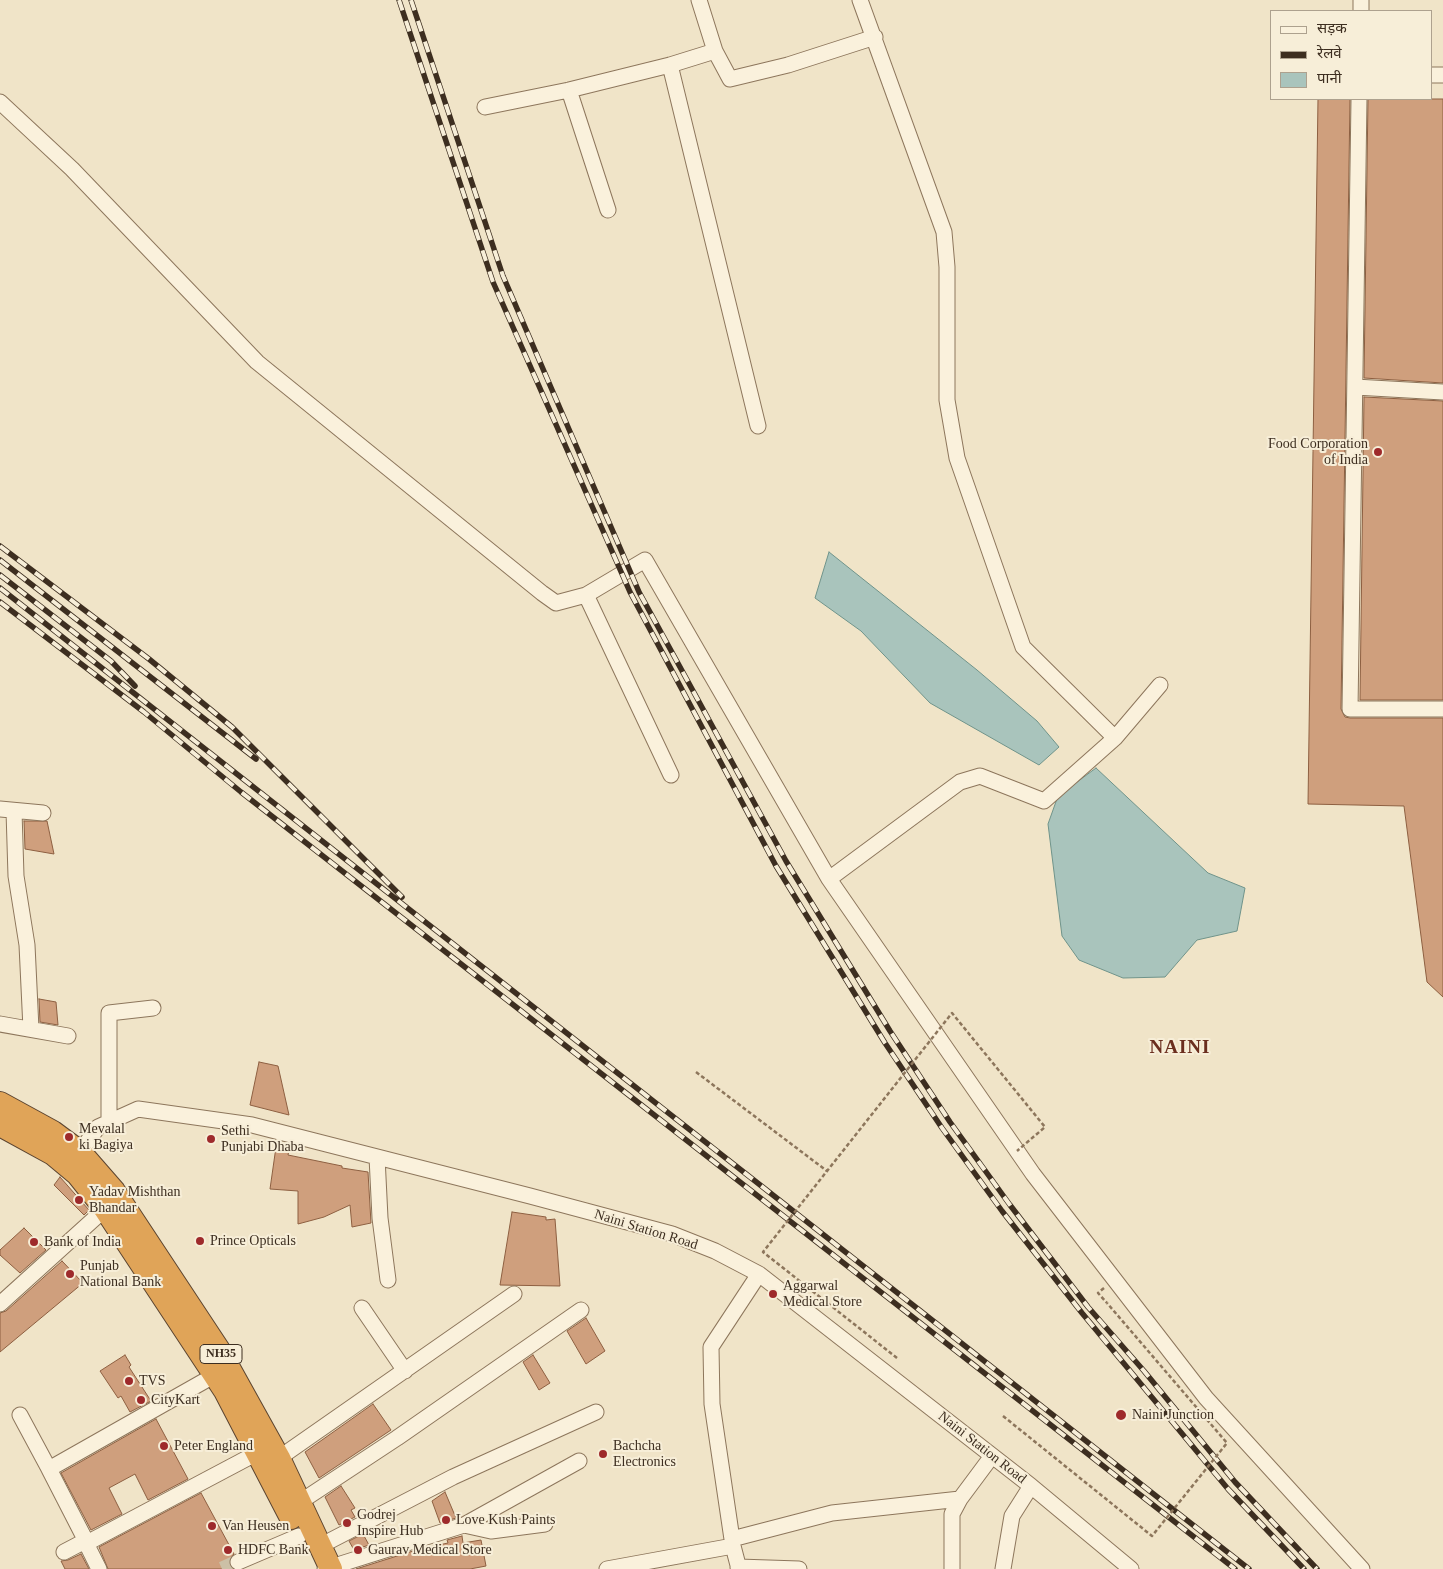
<!DOCTYPE html>
<meta charset="utf-8">
<style>
body{margin:0}
#map{position:relative;width:1443px;height:1569px;overflow:hidden;background:#f0e4c8;font-family:Georgia,"Noto Sans Devanagari",serif}
canvas{display:block}
.legend{position:absolute;left:1270px;top:10px;width:162px;height:90px;box-sizing:border-box;background:#f7eed8;border:1px solid #ada18e;margin:0;padding:6px 9px;list-style:none;font-size:15px;color:#3d2e20}
.legend li{display:flex;align-items:center;gap:10px;height:25px}
.legend b{width:25px;border:1px solid #ada18e}
</style>
<div id="map">
<canvas width="1443" height="1569"></canvas>
<ul class="legend">
<li><b style="height:6px;background:#faf1dc"></b>सड़क</li>
<li><b style="height:6px;background:#3d2e20"></b>रेलवे</li>
<li><b style="height:14px;background:#a9c4bc"></b>पानी</li>
</ul>
</div>
<script>
const context = document.querySelector('canvas').getContext('2d');
context.lineJoin = 'round';
function fill(path, color) {
  context.fillStyle = color;
  context.fill(path, 'evenodd');
}
function shape(rows) {
  const path = new Path2D();
  for (const r of rows) {
    path.moveTo(r[0], r[1]);
    for (let i = 2; i < r.length; i += 2) path.lineTo(r[i], r[i + 1]);
  }
  return path;
}
function strokePath(path, color, width, dash) {
  context.strokeStyle = color;
  context.lineWidth = width;
  context.lineCap = dash ? 'butt' : 'round';
  context.setLineDash(dash || []);
  context.stroke(path);
}
function write(font, color, halo, rows, align = 'center') {
  context.font = font + ' Georgia,serif';
  context.lineWidth = 4;
  context.setLineDash([]);
  context.textBaseline = 'middle';
  context.strokeStyle = halo;
  context.fillStyle = color;
  for (const [text, x, y, turn = 0] of rows) {
    context.save();
    context.translate(x, y);
    context.rotate((+turn || 0) * Math.PI / 180);
    context.textAlign = isNaN(turn) ? turn : align;
    if (halo) context.strokeText(text, 0, 0);
    context.fillText(text, 0, 0);
    context.restore();
  }
}
const water = shape([
 [829,552,977,670,1037,721,1059,747,1039,765,930,703,861,631,815,598,829,552],
 [1096,768,1208,873,1245,888,1237,931,1197,940,1165,977,1123,978,1079,960,1062,936,1048,824,1058,796,1096,768]
]);
const building = shape([
 [1318,99,1350,99,1341,709,1345,717,1350,718,1443,718,1443,997,1427,982,1404,806,1308,804,1318,99],
 [1368,99,1443,99,1443,383,1364,378,1368,99],
 [1364,397,1443,401,1443,700,1360,700,1364,397],
 [24,821,47,821,54,854,25,849,24,821],
 [39,999,56,1002,58,1025,40,1022,39,999],
 [259,1062,278,1066,289,1115,250,1105,259,1062],
 [276,1147,289,1150,288,1155,342,1166,342,1168,368,1172,371,1223,352,1227,350,1205,324,1217,298,1224,298,1191,270,1189,276,1147],
 [60,1177,89,1210,84,1215,54,1185,60,1177],
 [512,1212,546,1217,546,1220,555,1219,560,1286,500,1285,512,1212],
 [24,1228,46,1250,20,1273,0,1255,0,1250,24,1228],
 [62,1261,83,1283,0,1352,0,1313,6,1311,62,1261],
 [586,1318,605,1351,586,1364,567,1331,586,1318],
 [125,1355,131,1365,129,1367,151,1401,130,1412,121,1396,118,1398,100,1371,125,1355],
 [533,1355,550,1383,539,1390,523,1362,533,1355],
 [373,1404,391,1430,319,1478,305,1452,373,1404],
 [156,1419,188,1479,148,1500,135,1474,109,1488,122,1514,91,1530,61,1473,156,1419],
 [341,1486,355,1508,351,1510,355,1517,339,1525,325,1497,341,1486],
 [445,1492,456,1518,440,1523,432,1501,445,1492],
 [201,1493,234,1554,229,1560,232,1569,108,1569,99,1547,201,1493],
 [363,1534,369,1545,354,1550,349,1541,363,1534],
 [462,1536,463,1543,481,1540,486,1566,470,1569,356,1569,416,1550,448,1543,447,1540,462,1536],
 [81,1554,89,1569,65,1569,61,1561,68,1560,81,1554]
]);
const minorTunnel = shape([
 [222,1569,238,1562]
]);
const path = shape([
 [696,1072,827,1171],
 [1104,1288,1098,1293,1107,1303]
]);
const minor = shape([
 [699,0,715,51,730,79,788,65,875,37],
 [860,0,944,232,947,267,947,400,957,458,1023,647,1115,738],
 [1361,11,1361,0],
 [670,65,758,426],
 [1432,75,1443,75],
 [569,90,608,210],
 [1359,99,1350,709,1443,709],
 [0,102,72,169,257,362,542,593,556,603,586,595],
 [485,107,569,90,670,65,715,51],
 [1355,387,1443,392],
 [671,775,586,595,645,560,829,879,1033,1174,1206,1398,1362,1569],
 [0,809,43,813],
 [14,811,16,876,27,945,31,1029],
 [829,879,960,782,980,776,1044,801,1115,738,1160,685],
 [0,1024,68,1036],
 [109,1121,109,1013,153,1008],
 [80,1152,98,1127,138,1109,252,1125,530,1196,672,1234,715,1251,759,1274,1031,1486,1131,1569],
 [377,1157,380,1218,388,1280],
 [0,1304,105,1209],
 [362,1308,405,1371],
 [215,1375,49,1469,87,1543,257,1453],
 [20,1415,49,1469],
 [279,1458,514,1294],
 [300,1502,397,1438,581,1310],
 [464,1525,491,1531,545,1524],
 [732,1539,832,1513,960,1499],
 [320,1546,453,1477,596,1412],
 [64,1552,85,1541,99,1569],
 [238,1562,299,1536],
 [738,1567,799,1569],
 [325,1569,464,1525,579,1461],
 [607,1569,733,1546],
 [739,1569,733,1546,712,1404,711,1347,759,1274],
 [952,1569,952,1514,960,1499,992,1456],
 [1003,1569,1012,1516,1031,1486]
]);
const highway = shape([
 [0,1103,53,1132,80,1152,114,1191,219,1350,279,1458,331,1569],
 [0,1125,53,1154,77,1174,105,1209,225,1391,291,1518]
]);
const rail = shape([
 [399,0,493,282,630,592,776,866,885,1043,942,1128,1002,1211,1082,1313,1228,1489,1304,1569],
 [411,0,503,276,639,592,786,861,890,1031,950,1122,1010,1205,1088,1307,1144,1371,1235,1482,1317,1569],
 [0,546,149,659,232,727,402,897],
 [0,560,256,759],
 [0,575,111,661,135,686],
 [0,588,1249,1569],
 [0,602,144,712,241,792,1235,1569]
]);
const pathBridge = shape([
 [897,1358,763,1252,952,1013,1045,1127,1017,1151],
 [1003,1416,1152,1536,1227,1443,1107,1303]
]);
const markers = [
 [1378,452,5,"#9e2a2b"],
 [69,1137,5,"#9e2a2b"],
 [211,1139,5,"#9e2a2b"],
 [79,1200,5,"#9e2a2b"],
 [200,1241,5,"#9e2a2b"],
 [34,1242,5,"#9e2a2b"],
 [70,1274,5,"#9e2a2b"],
 [773,1294,5,"#9e2a2b"],
 [129,1381,5,"#9e2a2b"],
 [141,1400,5,"#9e2a2b"],
 [1121,1415,6,"#9e2a2b"],
 [164,1446,5,"#9e2a2b"],
 [603,1454,5,"#9e2a2b"],
 [446,1520,5,"#9e2a2b"],
 [347,1523,5,"#9e2a2b"],
 [212,1526,5,"#9e2a2b"],
 [228,1550,5,"#9e2a2b"],
 [358,1550,5,"#9e2a2b"]
];
const shields = [
 [221,1354,42]
];
const shieldNames = [
 ["NH35",221,1354]
];
const poiNames = [
 ["Food Corporation",1368,444,"right"],
 ["of India",1368,460,"right"],
 ["Mevalal",79,1129],
 ["ki Bagiya",79,1145],
 ["Sethi",221,1131],
 ["Punjabi Dhaba",221,1147],
 ["Yadav Mishthan",89,1192],
 ["Bhandar",89,1208],
 ["Prince Opticals",210,1241],
 ["Bank of India",44,1242],
 ["Punjab",80,1266],
 ["National Bank",80,1282],
 ["Aggarwal",783,1286],
 ["Medical Store",783,1302],
 ["TVS",139,1381],
 ["CityKart",151,1400],
 ["Naini Junction",1132,1415],
 ["Peter England",174,1446],
 ["Bachcha",613,1446],
 ["Electronics",613,1462],
 ["Godrej",357,1515],
 ["Inspire Hub",357,1531],
 ["Love Kush Paints",456,1520],
 ["Van Heusen",222,1526],
 ["HDFC Bank",238,1550],
 ["Gaurav Medical Store",368,1550]
];
const streetNames = [
 ["Naini Station Road",646,1230,17],
 ["Naini Station Road",982,1448,38]
];
const districtNames = [
 ["NAINI",1180,1048]
];
fill(water, '#a9c4bc');
strokePath(water, '#6f938a', 1);
fill(building, '#cf9f7d');
strokePath(building, '#8d5f41', 1);
strokePath(minorTunnel, '#ccc0a6', 15, [15, 8]);
strokePath(minor, '#8d765c', 17);
strokePath(highway, '#5b4430', 24);
strokePath(path, '#8d765c', 2.5, [4, 2.5]);
strokePath(minor, '#faf1dc', 15);
strokePath(highway, '#e0a458', 22);
strokePath(rail, '#3d2e20', 5.5);
strokePath(rail, '#f7eed8', 4, [11]);
strokePath(pathBridge, '#8d765c', 2.5, [4, 2.5]);
for (const [x, y, r, color] of markers) {
  const dot = new Path2D();
  dot.arc(x, y, r, 0, 2 * Math.PI);
  context.fillStyle = color;
  context.fill(dot);
  strokePath(dot, '#f7eed8', 2);
}
for (const [x, y, w] of shields) {
  const box = new Path2D();
  box.roundRect(x - w / 2, y - 9.5, w, 19, 4);
  context.fillStyle = '#f7eed8';
  context.fill(box);
  strokePath(box, '#3d2e20', 1);
}
write('bold 12px', '#3d2e20', null, shieldNames);
write('14px', '#3d2e20', '#f7eed8', poiNames, 'left');
write('14px', '#3d2e20', '#f7eed8', streetNames);
context.letterSpacing = '1px';
write('bold 19px', '#6b2e1e', '#f7eed8', districtNames);
context.letterSpacing = '0px';
</script>
